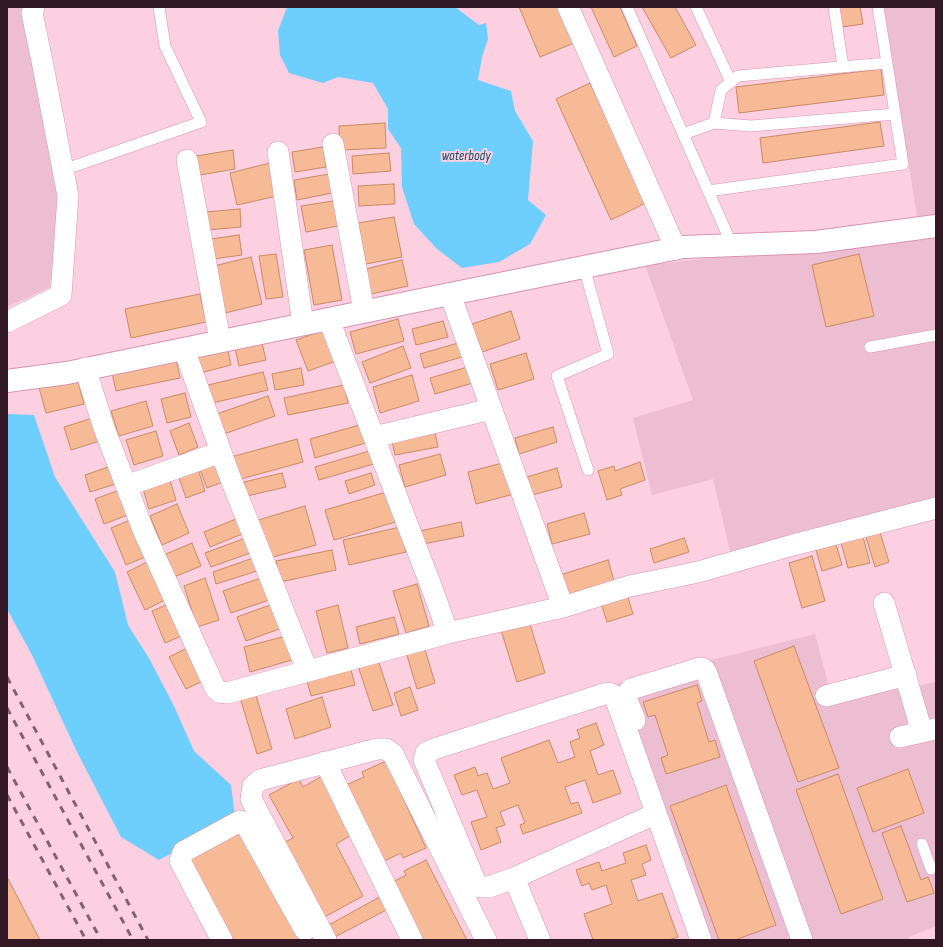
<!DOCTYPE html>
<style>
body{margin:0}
#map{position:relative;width:943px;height:947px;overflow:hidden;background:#fccfe1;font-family:"Sofia Sans Condensed",sans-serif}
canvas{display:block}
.frame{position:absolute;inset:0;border:8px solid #321824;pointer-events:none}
</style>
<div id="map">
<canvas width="943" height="947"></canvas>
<div class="frame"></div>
</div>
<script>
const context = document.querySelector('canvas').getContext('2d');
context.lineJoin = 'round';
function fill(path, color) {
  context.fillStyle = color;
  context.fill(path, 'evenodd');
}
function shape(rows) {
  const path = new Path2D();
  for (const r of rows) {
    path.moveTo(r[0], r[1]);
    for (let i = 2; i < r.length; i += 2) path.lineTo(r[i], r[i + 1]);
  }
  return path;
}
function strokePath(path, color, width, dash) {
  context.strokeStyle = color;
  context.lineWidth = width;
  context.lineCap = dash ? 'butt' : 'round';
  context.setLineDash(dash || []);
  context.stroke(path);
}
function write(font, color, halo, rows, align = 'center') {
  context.font = font + ' "Sofia Sans Condensed",sans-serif';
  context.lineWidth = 4;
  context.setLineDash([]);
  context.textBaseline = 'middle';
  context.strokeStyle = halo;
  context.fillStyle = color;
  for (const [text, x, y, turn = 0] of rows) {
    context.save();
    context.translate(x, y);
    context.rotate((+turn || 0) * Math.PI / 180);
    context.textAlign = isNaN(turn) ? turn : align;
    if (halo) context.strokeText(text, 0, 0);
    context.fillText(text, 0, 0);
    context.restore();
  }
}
const built = shape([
 [7,7,25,7,59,196,50,287,7,307],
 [884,7,936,7,936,220,918,223],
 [936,229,936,501,731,555,713,479,652,495,633,418,693,400,645,265,782,251],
 [815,634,833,701,936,682,936,926,909,937,909,940,698,940,608,686]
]);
const water = shape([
 [287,7,455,7,479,25,486,23,488,39,482,57,478,80,511,91,515,111,533,141,528,200,546,215,530,244,499,262,462,268,437,249,414,224,402,187,401,148,388,129,388,109,373,83,338,77,323,83,289,73,280,55,278,31],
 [7,414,34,415,55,477,115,572,128,625,150,660,174,706,194,751,231,785,235,816,198,839,159,860,121,837,77,752,32,655,7,609]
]);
const building = shape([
 [519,7,559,7,574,43,540,57,519,7],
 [591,7,620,7,637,46,614,57,591,7],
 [642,7,675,7,696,45,671,58,642,7],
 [838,7,860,7,863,24,842,27,838,7],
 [881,69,884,95,739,113,736,87,881,69],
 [590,83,646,203,611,220,556,99,590,83],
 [880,122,884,146,763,163,760,138,880,122],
 [385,123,386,148,340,150,339,126,385,123],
 [323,147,326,167,295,172,292,152,323,147],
 [233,150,235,169,200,175,196,156,233,150],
 [389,153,391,171,353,174,352,156,389,153],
 [270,163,277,196,237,205,230,173,270,163],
 [329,174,332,193,297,200,294,180,329,174],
 [394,184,395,204,359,206,358,186,394,184],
 [333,201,338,226,306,232,301,206,333,201],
 [240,209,241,227,207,230,205,212,240,209],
 [394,217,402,257,366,264,358,223,394,217],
 [239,235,242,255,213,259,211,239,239,235],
 [332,245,342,300,314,305,304,250,332,245],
 [276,254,283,297,266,299,259,256,276,254],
 [859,254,874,316,826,327,812,265,859,254],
 [251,257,262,304,225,313,214,266,251,257],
 [402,260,408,286,371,294,366,269,402,260],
 [200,294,206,322,131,338,125,309,200,294],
 [511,311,520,339,482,352,472,324,511,311],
 [398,319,404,341,356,354,350,332,398,319],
 [443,321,448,337,416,345,412,329,443,321],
 [325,330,336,361,308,371,296,340,325,330],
 [226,341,231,365,200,373,194,349,226,341],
 [465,341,469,355,424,368,420,354,465,341],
 [262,343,266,360,239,366,235,349,262,343],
 [403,346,411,368,370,383,362,362,403,346],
 [526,353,534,379,498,390,490,364,526,353],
 [175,355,180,378,116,391,111,368,175,355],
 [471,366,476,382,435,394,430,378,471,366],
 [301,368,304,385,275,390,272,374,301,368],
 [263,372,268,390,212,403,208,385,263,372],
 [76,374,84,404,46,413,38,384,76,374],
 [412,375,419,401,380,413,373,387,412,375],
 [344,385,348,403,288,415,284,398,344,385],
 [185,393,191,417,167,423,161,399,185,393],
 [268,396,275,416,221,435,214,415,268,396],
 [146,401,153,426,119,436,111,411,146,401],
 [96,417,106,439,71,450,64,427,96,417],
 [189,423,198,447,179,455,170,431,189,423],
 [363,424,369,442,315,458,310,439,363,424],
 [553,427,557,442,519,454,515,438,553,427],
 [434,428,438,447,395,455,391,437,434,428],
 [156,431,163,456,134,465,126,440,156,431],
 [297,439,303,462,237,480,231,457,297,439],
 [373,450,377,463,319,480,315,467,373,450],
 [440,454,446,475,405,487,399,465,440,454],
 [214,460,223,482,207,488,199,467,214,460],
 [506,462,514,494,476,504,468,472,506,462],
 [640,462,645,480,620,489,622,495,607,500,598,471,614,466,615,471,640,462],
 [117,464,122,482,90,492,85,475,117,464],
 [197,466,205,491,186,498,177,472,197,466],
 [557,468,562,487,532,495,527,477,557,468],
 [282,473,286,487,247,496,244,482,282,473],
 [371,473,375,485,349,494,345,481,371,473],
 [169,477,176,500,149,509,142,485,169,477],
 [125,488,133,513,104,524,95,499,125,488],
 [390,491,399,521,334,540,325,510,390,491],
 [177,504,189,533,162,545,150,516,177,504],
 [305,506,316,545,266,559,255,521,305,506],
 [584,513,590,534,552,544,547,524,584,513],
 [135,518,150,555,126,565,111,528,135,518],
 [236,519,242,534,210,547,204,532,236,519],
 [461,522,464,536,423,544,420,531,461,522],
 [400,527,406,552,349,565,343,540,400,527],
 [879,529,889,562,875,567,865,534,879,529],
 [862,533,870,563,848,568,840,539,862,533],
 [248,537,253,552,211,567,205,553,248,537],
 [834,537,842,565,822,571,814,543,834,537],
 [684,538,689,552,654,563,650,549,684,538],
 [192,543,201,566,174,577,166,554,192,543],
 [332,550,336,570,280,582,276,561,332,550],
 [812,556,825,601,802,608,789,563,812,556],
 [256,557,260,570,216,584,213,572,256,557],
 [153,559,171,597,145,610,127,572,153,559],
 [608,560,614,581,566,595,560,575,608,560],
 [205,578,219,620,197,627,184,586,205,578],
 [261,578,269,600,231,613,223,591,261,578],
 [417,584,429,626,406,633,393,591,417,584],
 [626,591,633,614,607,622,600,600,626,591],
 [173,602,186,634,165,643,152,611,173,602],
 [273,604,282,628,246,641,237,617,273,604],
 [338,605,348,648,327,653,316,611,338,605],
 [394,617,399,634,360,644,356,627,394,617],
 [529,621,545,673,517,682,501,630,529,621],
 [286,636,292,660,250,672,244,647,286,636],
 [191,646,207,679,186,689,169,657,191,646],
 [424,646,435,683,417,689,406,652,424,646],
 [794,646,839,768,798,782,754,661,794,646],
 [378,660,393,705,373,711,358,666,378,660],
 [349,662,355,685,311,696,305,673,349,662],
 [697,685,702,701,697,703,709,742,715,740,720,757,666,774,661,758,668,755,655,715,648,717,643,702,697,685],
 [410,687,418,710,401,716,394,693,410,687],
 [254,689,272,749,257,754,239,694,254,689],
 [322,697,331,727,295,739,286,709,322,697],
 [596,723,604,745,590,751,598,775,613,770,621,793,593,803,585,780,565,787,571,804,578,802,582,813,523,834,520,825,525,823,518,805,500,812,505,825,496,828,501,842,481,850,471,822,487,817,477,790,462,795,454,775,475,767,478,776,487,773,493,789,510,783,501,758,549,740,558,763,575,757,570,742,580,738,577,730,596,723],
 [386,761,426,848,403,858,401,853,380,863,344,786,364,777,362,772,386,761],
 [908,769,924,813,873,832,857,788,908,769],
 [838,774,883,899,841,914,796,790,838,774],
 [324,775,355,833,336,844,363,896,321,919,281,844,293,838,269,795,299,779,303,787,324,775],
 [726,785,776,925,735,940,719,940,670,806,726,785],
 [239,824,302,940,231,940,185,854,239,824],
 [901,826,921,880,928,877,934,893,907,902,882,833,901,826],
 [646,845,651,860,642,864,646,875,631,880,638,901,662,893,678,937,669,940,593,940,584,914,612,904,606,885,592,890,589,883,582,886,576,870,599,862,602,871,626,863,623,853,646,845],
 [426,860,467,940,417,940,389,884,406,875,404,871,426,860],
 [7,877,40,940,7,940,7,877],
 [385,894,392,907,333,938,327,926,385,894]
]);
const lane = shape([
 [627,7,732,245],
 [696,7,731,82],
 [834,7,843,67],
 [714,123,751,126,895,114],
 [683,134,714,123,721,90,738,76,887,63],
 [63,170,201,122,165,46,159,7],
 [708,191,903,164,878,7],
 [584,267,608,354,557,376,588,470],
 [870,347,936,335],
 [922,844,931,869,936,867]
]);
const street = shape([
 [568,7,676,249],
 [333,144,364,311],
 [278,152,303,324],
 [187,160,220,341],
 [450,294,563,607],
 [329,320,433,591,448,633],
 [7,322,61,295,68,196,43,66,32,13,34,7],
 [184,349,230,477,307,670],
 [85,368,104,428,144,532,215,688,219,692,227,693,448,633,563,607,630,586,698,572,793,545,936,508],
 [374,437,491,409],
 [126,486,221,452],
 [884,603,922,732],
 [826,696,906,675],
 [635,720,627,700,627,694,631,689,700,668,704,669,707,674,802,940],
 [900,737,935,729],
 [325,762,412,940],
 [655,814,514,878,489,887,480,887,475,881,424,760,426,753,434,749,607,693,612,694,616,700,701,940],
 [514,878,540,940],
 [222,940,180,861,183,852,240,821,245,823,305,930],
 [326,940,251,799,253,786,260,780,377,749,386,749,393,754,486,940]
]);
const secondary = shape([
 [7,381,67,373,450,294,683,247,816,242,936,226]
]);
const rail = shape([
 [7,677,148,940],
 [7,708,133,940],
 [7,767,101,940],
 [7,795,86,940]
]);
const waterNames = [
 ["waterbody",466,156]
];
fill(built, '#edbdd2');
fill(water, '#6ecfff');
fill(building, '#f7ba97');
strokePath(building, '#c98a64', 1);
strokePath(lane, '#da94b3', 12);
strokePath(street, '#da94b3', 22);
strokePath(secondary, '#da94b3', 24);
strokePath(lane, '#fff', 11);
strokePath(street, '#fff', 21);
strokePath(secondary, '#fff', 22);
strokePath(rail, '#836270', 3, [7, 7]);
write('italic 14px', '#194f67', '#fccfe1', waterNames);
</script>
